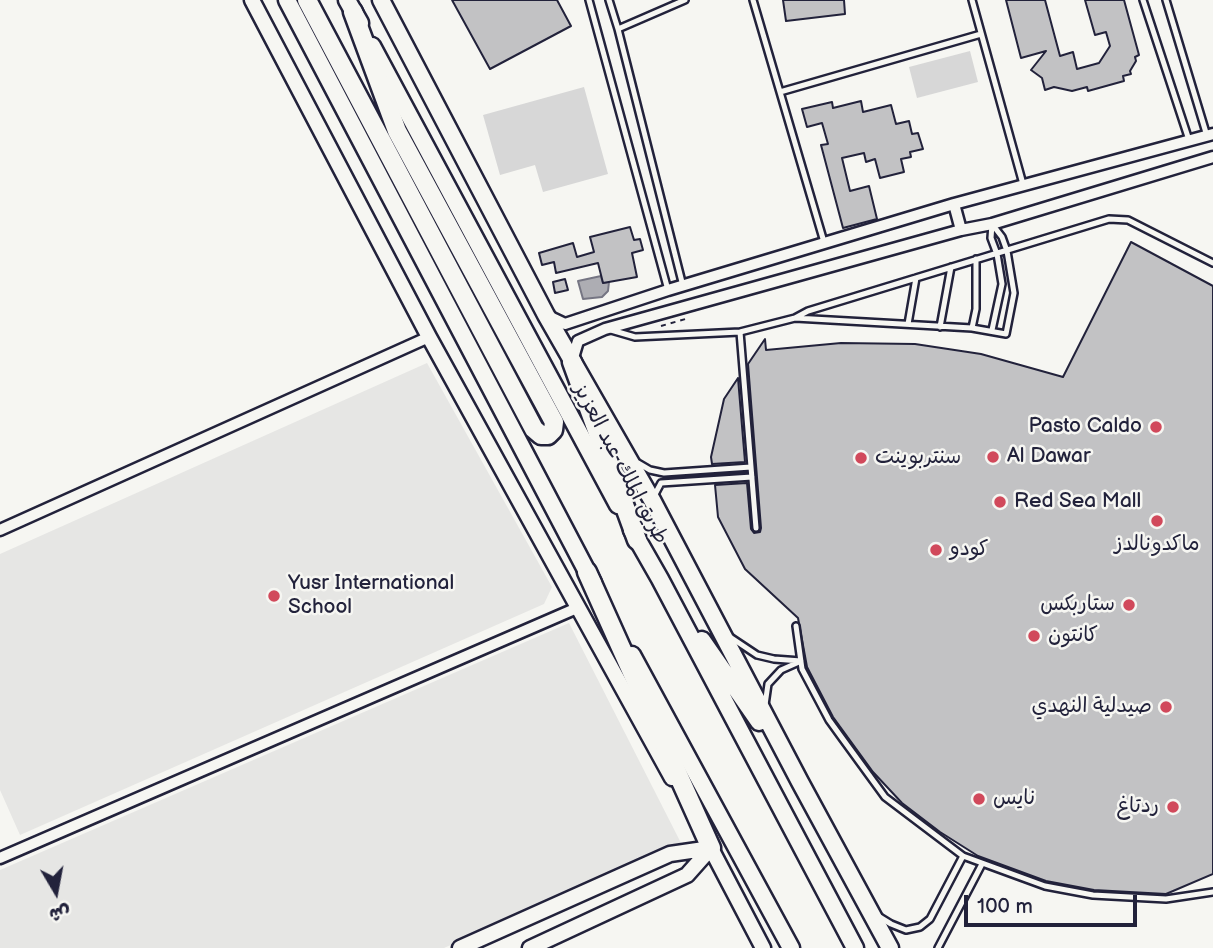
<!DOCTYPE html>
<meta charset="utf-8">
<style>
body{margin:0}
#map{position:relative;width:1213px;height:948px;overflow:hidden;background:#f6f6f2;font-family:"Balsamiq Sans","Playpen Sans Arabic",sans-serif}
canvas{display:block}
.north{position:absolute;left:21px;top:857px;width:70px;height:70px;-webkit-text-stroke:5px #f6f6f2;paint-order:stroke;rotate:170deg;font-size:19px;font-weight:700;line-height:28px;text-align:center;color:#22223b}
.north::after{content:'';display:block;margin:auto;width:24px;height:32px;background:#22223b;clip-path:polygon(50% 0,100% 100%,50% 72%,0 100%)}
.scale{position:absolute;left:964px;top:895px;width:173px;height:32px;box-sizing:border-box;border:4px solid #22223b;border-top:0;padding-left:9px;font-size:21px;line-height:24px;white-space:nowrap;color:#22223b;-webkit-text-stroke:5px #f6f6f2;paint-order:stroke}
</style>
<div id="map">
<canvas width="1213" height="948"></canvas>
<div class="north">ش</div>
<div class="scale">100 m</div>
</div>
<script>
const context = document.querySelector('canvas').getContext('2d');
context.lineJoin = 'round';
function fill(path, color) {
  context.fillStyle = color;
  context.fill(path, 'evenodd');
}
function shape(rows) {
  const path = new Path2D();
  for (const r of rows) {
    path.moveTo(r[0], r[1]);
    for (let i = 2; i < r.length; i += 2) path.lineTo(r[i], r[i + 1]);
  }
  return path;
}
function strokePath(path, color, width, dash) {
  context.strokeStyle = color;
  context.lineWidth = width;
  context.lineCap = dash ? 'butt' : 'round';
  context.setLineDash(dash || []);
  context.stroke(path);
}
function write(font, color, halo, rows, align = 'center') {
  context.font = font + ' "Balsamiq Sans","Playpen Sans Arabic",sans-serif';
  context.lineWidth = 5;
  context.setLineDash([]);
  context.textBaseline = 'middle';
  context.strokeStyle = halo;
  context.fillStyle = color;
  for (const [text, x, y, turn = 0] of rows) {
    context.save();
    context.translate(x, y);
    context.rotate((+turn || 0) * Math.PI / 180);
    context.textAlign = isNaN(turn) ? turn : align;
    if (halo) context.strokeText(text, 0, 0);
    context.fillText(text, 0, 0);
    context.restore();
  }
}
const built = shape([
 [427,363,552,587,544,604,20,835,0,790,0,554],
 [569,623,681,843,444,948,0,948,0,870]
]);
const green = shape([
 [970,51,978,82,917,98,909,67],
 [584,87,608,174,543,192,535,165,500,175,483,115]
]);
const water = shape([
 [601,276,603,283,609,282,608,291,602,297,583,299,578,281,601,276]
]);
const building = shape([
 [452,0,557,0,571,26,490,69,452,0],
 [783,0,844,0,845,14,786,21,783,0],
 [1006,0,1045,0,1060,56,1073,52,1077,69,1099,63,1110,46,1106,32,1095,35,1085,0,1124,0,1139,55,1135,57,1136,61,1130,71,1131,74,1123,76,1124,81,1088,91,1087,87,1072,91,1054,87,1045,90,1042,78,1031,70,1046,51,1021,58,1006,0],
 [861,101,863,112,891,105,896,124,909,121,912,134,918,133,923,149,910,152,911,157,901,159,904,172,880,178,875,159,866,162,864,153,842,158,850,191,869,186,877,219,843,228,821,145,828,144,822,123,807,127,802,109,832,102,833,108,861,101],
 [630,227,634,240,640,239,643,250,632,253,637,277,603,283,598,263,556,273,554,262,542,265,539,253,573,243,577,257,594,252,590,237,630,227],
 [1131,242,1213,286,1213,874,1166,894,1094,890,1046,881,978,856,940,832,902,803,873,772,833,717,807,667,798,618,745,569,718,517,715,485,747,483,751,529,754,533,760,532,761,528,748,364,765,339,766,350,841,343,915,344,981,354,1063,377,1131,242],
 [565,279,568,290,555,293,553,282,565,279],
 [738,378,745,462,712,464,711,457,724,399,738,378]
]);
const path = shape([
 [661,326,689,318]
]);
const lane = shape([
 [589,0,668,290],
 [609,0,618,29,683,286],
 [753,0,824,242],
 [972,0,1023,184],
 [1143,0,1189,140],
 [1166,0,1207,136],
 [618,29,685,0],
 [780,92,981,34],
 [795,318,808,311,1109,219,1128,220,1213,263],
 [908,324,916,278],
 [940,327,951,267],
 [972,328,976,309,976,259],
 [611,330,635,337,740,332,795,318,972,328,1006,334,1014,293,1007,251,1002,237,992,224],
 [992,330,1002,284,997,254,991,238,992,224],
 [740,332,756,528],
 [638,463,650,470,664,473,751,467],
 [653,498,661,483,752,477],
 [796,626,802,669,829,720,842,738,885,797,963,856,1045,886,1093,895,1166,899,1213,892],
 [730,637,757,655,774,659,801,661],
 [765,705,768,684,781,670,799,662],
 [878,916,891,924,906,930,920,927,930,919,963,856],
 [938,948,982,864]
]);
const street = shape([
 [954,204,961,230],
 [546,315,565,324,668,290,954,204,1213,134],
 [572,361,578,341,605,329,961,230,992,224,1213,157],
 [0,530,429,337],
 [0,858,577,608]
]);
const secondary = shape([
 [252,0,429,337,672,778],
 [706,839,763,948],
 [460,948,670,854,711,848],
 [530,948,687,875,711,848]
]);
const primary = shape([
 [287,0,593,583],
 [347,0,360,23],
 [381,0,546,315,652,500,800,782,890,948],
 [372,46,618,505],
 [632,530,660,579,855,948],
 [702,640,759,722],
 [632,655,791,948]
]);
const highway = shape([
 [307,0,534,429,541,435,548,435,553,430,554,422,397,131,353,12],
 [572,362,637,540],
 [587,572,711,848]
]);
const markers = [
 [1156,427,7,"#d1495b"],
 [993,457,7,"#d1495b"],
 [861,458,7,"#d1495b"],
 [1000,502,7,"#d1495b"],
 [1157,521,7,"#d1495b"],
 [936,550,7,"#d1495b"],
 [274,596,7,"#d1495b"],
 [1129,605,7,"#d1495b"],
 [1034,636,7,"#d1495b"],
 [1166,707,7,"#d1495b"],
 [979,799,7,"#d1495b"],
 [1173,807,7,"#d1495b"]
];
const poiNames = [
 ["Pasto Caldo",1142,427,"right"],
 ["Al Dawar",1007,457],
 ["سنتربوينت",875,458],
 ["Red Sea Mall",1014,502],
 ["ماكدونالدز",1157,545,"center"],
 ["كودو",950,550],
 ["Yusr International",288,584],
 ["School",288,608],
 ["ستاربكس",1115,605,"right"],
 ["كانتون",1048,636],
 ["صيدلية النهدي",1152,707,"right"],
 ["نايس",993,799],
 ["ردتاغ",1159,807,"right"]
];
const streetNames = [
 ["طريق الملك عبد العزيز",620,464,62]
];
fill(built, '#e6e6e4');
fill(green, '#d7d7d7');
fill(water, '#adadb3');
strokePath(water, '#757583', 2);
fill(building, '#c2c2c4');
strokePath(building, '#22223b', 2);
strokePath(lane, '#22223b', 10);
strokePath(street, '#22223b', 15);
strokePath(secondary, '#22223b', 19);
strokePath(primary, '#22223b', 21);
strokePath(highway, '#22223b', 23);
strokePath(path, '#22223b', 2, [5, 5]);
strokePath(lane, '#f6f6f2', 5);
strokePath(street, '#f6f6f2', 10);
strokePath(secondary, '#f6f6f2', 14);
strokePath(primary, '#f6f6f2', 16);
strokePath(highway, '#f6f6f2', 18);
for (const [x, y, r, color] of markers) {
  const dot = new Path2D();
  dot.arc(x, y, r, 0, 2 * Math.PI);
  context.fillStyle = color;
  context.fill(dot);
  strokePath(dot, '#f6f6f2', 2.5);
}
write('21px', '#22223b', '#f6f6f2', poiNames, 'left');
write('21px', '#22223b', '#f6f6f2', streetNames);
</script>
